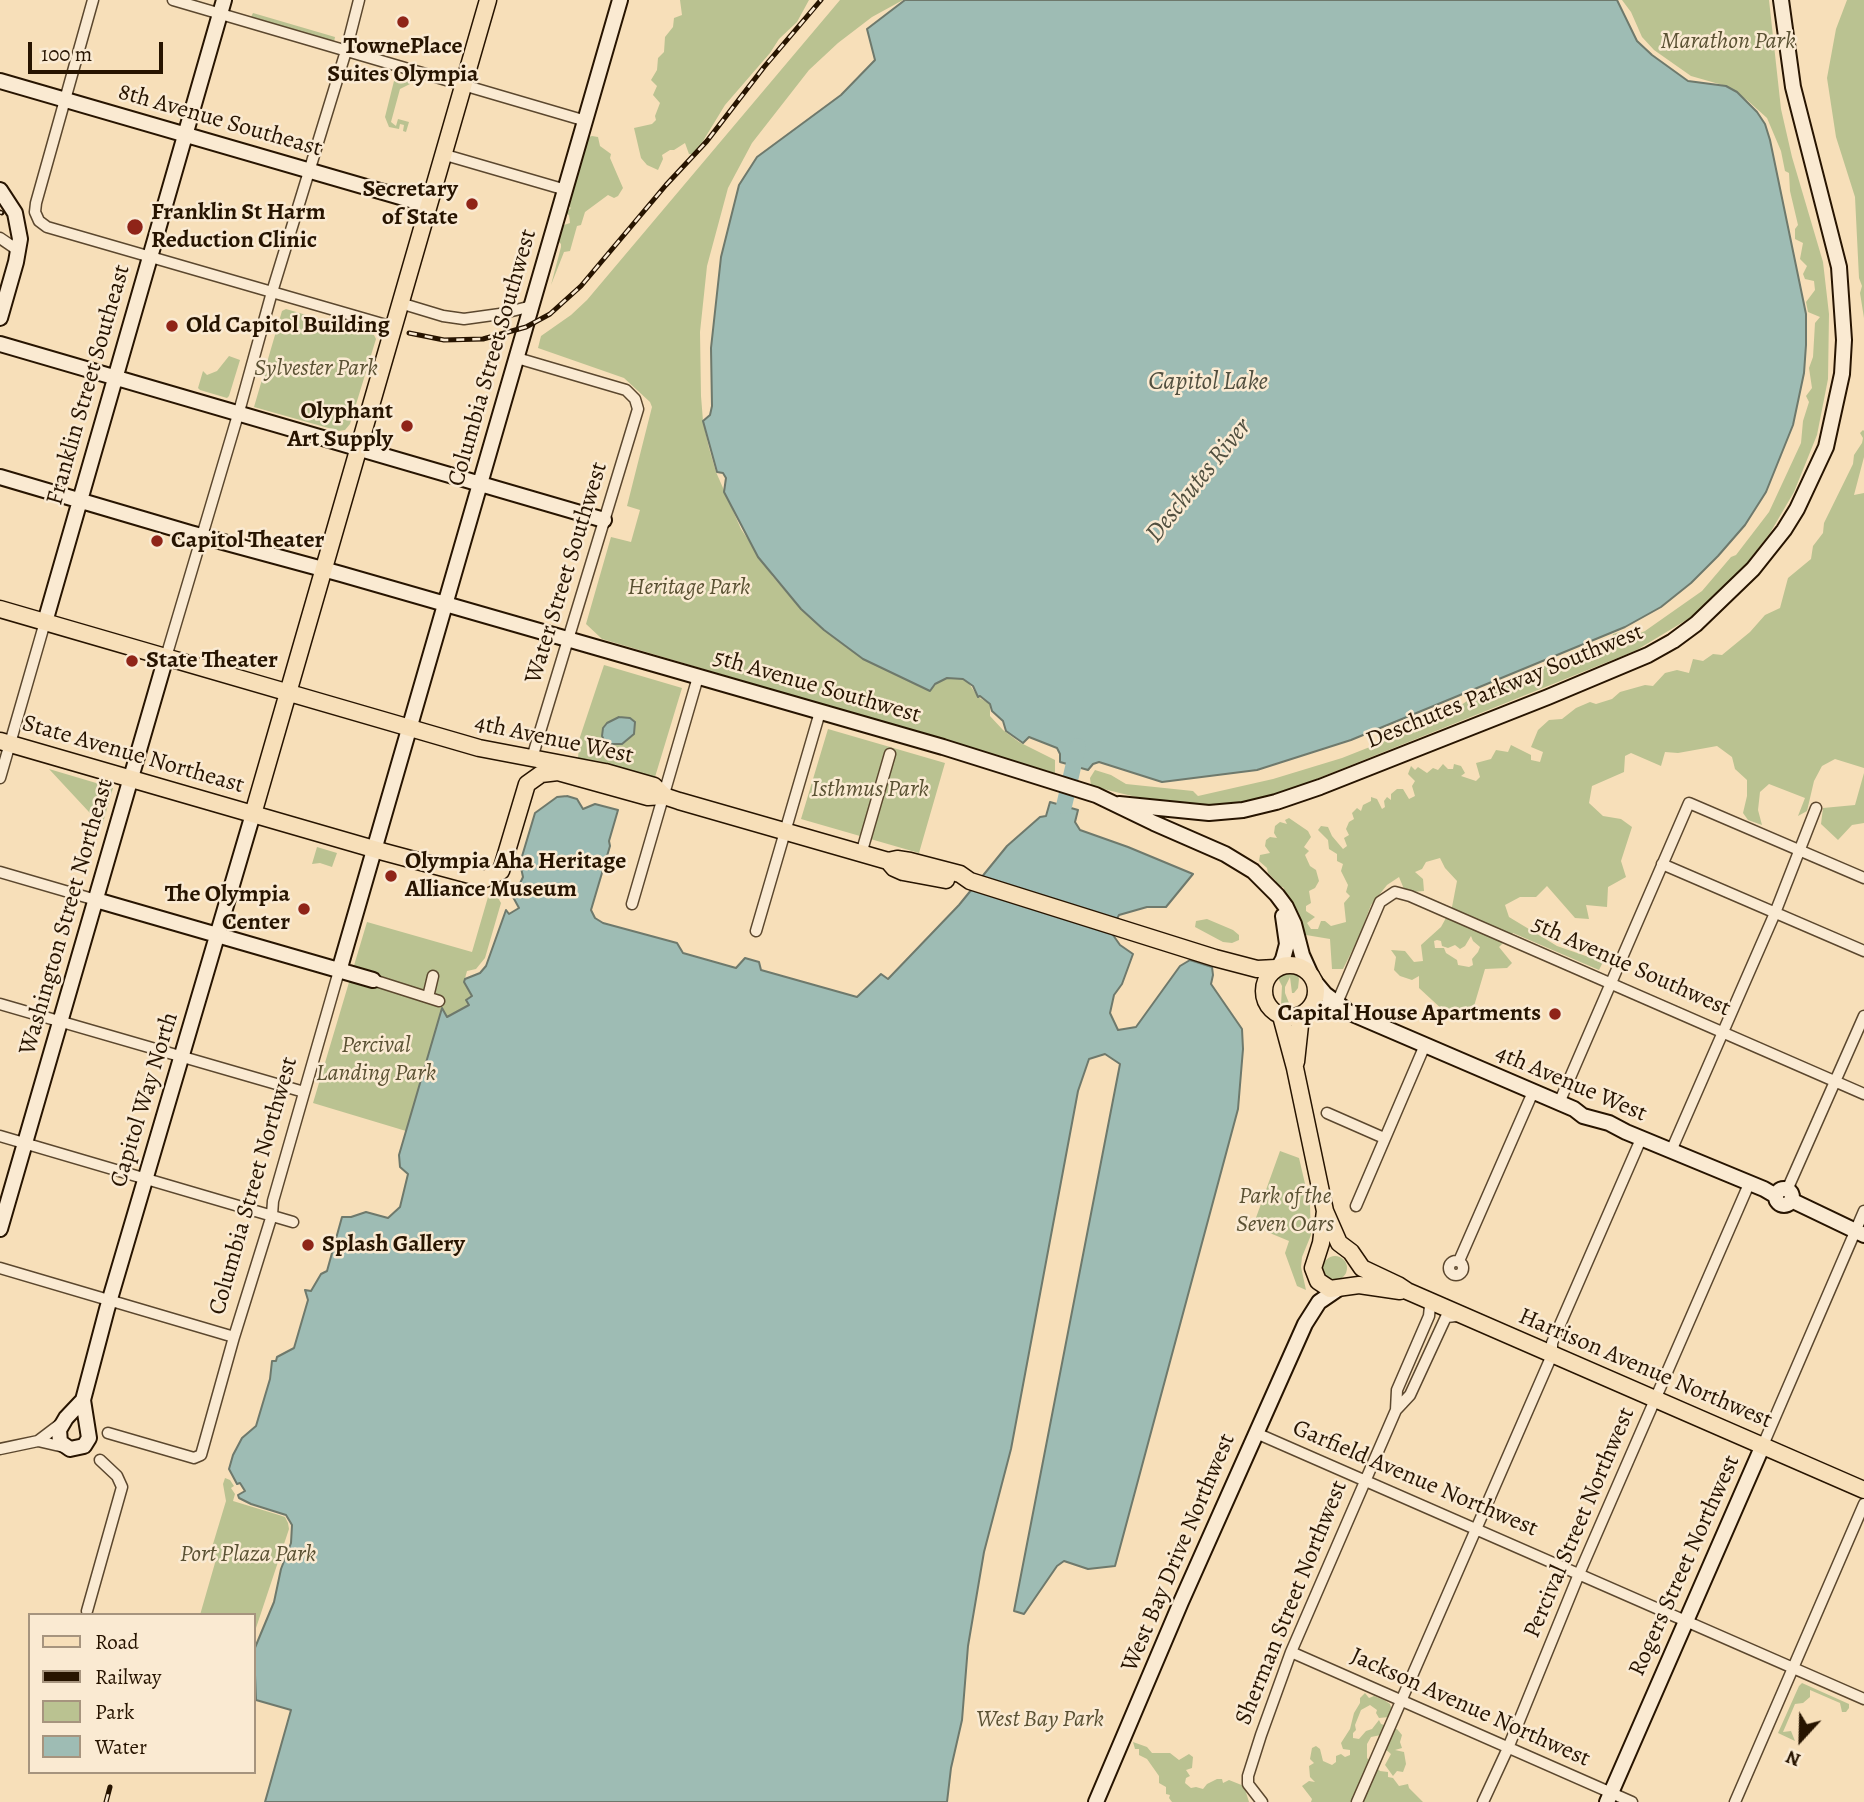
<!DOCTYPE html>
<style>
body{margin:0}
#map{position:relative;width:1864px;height:1802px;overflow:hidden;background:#f7dfb9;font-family:Alegreya,serif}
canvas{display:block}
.legend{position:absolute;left:28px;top:1613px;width:228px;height:161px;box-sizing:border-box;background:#faead2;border:2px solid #a6947e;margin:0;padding:9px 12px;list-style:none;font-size:21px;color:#271400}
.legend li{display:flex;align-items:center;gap:14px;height:35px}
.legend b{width:35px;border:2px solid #a6947e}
.north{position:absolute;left:1766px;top:1704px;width:70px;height:70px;-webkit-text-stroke:5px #faead2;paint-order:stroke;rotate:202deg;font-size:19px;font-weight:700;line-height:28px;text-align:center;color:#271400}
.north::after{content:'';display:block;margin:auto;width:24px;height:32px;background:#271400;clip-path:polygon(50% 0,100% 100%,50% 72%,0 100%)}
.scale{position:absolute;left:28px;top:42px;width:135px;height:32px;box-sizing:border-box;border:4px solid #271400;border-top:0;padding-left:9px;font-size:21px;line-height:24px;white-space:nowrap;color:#271400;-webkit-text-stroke:5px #faead2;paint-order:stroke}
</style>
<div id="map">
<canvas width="1864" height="1802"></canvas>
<ul class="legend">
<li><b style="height:9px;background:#f7dfb9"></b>Road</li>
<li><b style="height:9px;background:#271400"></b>Railway</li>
<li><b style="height:19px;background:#bac291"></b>Park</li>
<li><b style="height:19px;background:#9ebcb4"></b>Water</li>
</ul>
<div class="north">N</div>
<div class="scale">100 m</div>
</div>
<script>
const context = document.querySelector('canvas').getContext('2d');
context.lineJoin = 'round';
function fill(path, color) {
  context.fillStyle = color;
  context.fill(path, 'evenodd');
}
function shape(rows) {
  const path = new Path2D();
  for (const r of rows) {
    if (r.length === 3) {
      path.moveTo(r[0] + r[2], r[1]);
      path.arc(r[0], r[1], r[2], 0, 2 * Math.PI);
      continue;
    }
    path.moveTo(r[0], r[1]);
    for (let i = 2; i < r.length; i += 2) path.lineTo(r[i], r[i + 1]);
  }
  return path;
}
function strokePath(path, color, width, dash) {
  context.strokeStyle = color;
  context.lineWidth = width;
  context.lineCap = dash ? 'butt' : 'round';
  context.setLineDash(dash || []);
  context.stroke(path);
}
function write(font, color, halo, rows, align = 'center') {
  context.font = font + ' Alegreya,serif';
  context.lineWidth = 5;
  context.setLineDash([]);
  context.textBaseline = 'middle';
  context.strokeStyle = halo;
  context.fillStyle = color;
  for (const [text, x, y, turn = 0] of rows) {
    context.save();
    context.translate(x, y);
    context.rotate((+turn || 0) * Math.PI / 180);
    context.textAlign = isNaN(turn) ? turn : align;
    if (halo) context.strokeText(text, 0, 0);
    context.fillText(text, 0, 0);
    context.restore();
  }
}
const green = shape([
 [680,0,809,0,797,22,779,39,770,53,725,105,700,146,692,154,689,154,685,143,674,150,670,150,662,155,663,159,658,170,647,165,641,158,634,128,652,124,656,120,655,116,660,103,653,95,657,86,651,80,657,70,658,58,664,52,665,37,673,27,674,18,682,15],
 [840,0,903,0,872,17,838,43,809,70,752,143,728,188,707,266,700,332,701,396,703,421,709,448,716,472,741,529,773,577,801,609,824,630,863,659,929,691,940,680,947,678,957,677,968,682,978,697,990,704,990,716,1003,730,1019,742,1055,760,1055,773,602,639,586,624,611,537,631,542,640,510,627,506,652,407,650,402,624,378,538,348,541,336,571,315,587,300],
 [1622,0,1769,0,1781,109,1792,157,1823,262,1829,314,1828,379,1817,435,1794,492,1770,533,1747,563,1703,610,1635,651,1294,788,1246,804,1220,807,1165,804,1091,786,1090,778,1095,770,1111,775,1126,784,1193,791,1198,796,1273,779,1342,758,1390,739,1418,727,1423,719,1432,720,1444,717,1477,694,1504,688,1510,678,1519,678,1532,668,1578,661,1580,656,1591,655,1606,649,1607,642,1612,642,1613,634,1620,632,1628,638,1645,631,1702,591,1731,557,1736,555,1769,512,1801,443,1803,421,1809,402,1806,396,1812,388,1809,368,1813,357,1815,323,1820,317,1808,312,1806,302,1815,290,1814,281,1805,279,1803,274,1807,266,1800,259,1803,243,1795,239,1795,229,1798,225,1790,191,1789,173,1785,171,1781,151,1767,118,1747,100,1726,86,1691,76,1654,50,1642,37,1631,12],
 [1847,0,1864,0,1864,318,1860,293,1862,286,1859,278,1855,197,1836,137,1827,78,1836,29],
 [253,13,335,37,334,42,251,17],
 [401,78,411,81,410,84,400,89,391,122,396,126,398,119,409,122,406,132,403,131,404,125,400,124,399,129,389,127,385,117,394,81],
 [592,136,598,137,600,146,611,154,610,158,623,188,618,196,614,198,608,195,585,212,581,225,577,226,570,251,564,252,551,285,561,247,561,244,557,240,561,226,570,223,569,215,565,213,571,208,563,201,585,138],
 [286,309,374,335,376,339,350,424,345,430,339,431,254,407,282,311],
 [229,356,240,360,229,396,227,398,200,390,198,388,203,371,207,375,217,371],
 [1863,430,1864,431,1864,457,1854,495,1864,493,1864,768,1835,759,1822,766,1814,781,1807,811,1798,816,1805,798,1769,784,1760,792,1758,810,1762,825,1748,820,1743,813,1747,796,1747,780,1735,769,1732,757,1717,746,1678,753,1665,752,1661,766,1631,753,1625,756,1624,772,1592,786,1589,803,1603,816,1621,819,1632,827,1621,861,1626,877,1608,887,1607,907,1586,905,1589,919,1575,918,1547,886,1536,897,1520,897,1505,905,1509,917,1557,946,1603,962,1599,970,1513,933,1499,947,1512,963,1507,968,1485,969,1474,1006,1462,1020,1445,1012,1419,988,1419,976,1412,980,1400,976,1394,970,1396,957,1391,950,1405,951,1414,962,1423,961,1421,945,1441,927,1452,907,1457,881,1445,868,1440,858,1426,862,1422,869,1415,872,1423,879,1424,891,1412,892,1404,889,1399,877,1387,885,1371,905,1359,937,1343,969,1332,969,1330,939,1300,934,1299,913,1290,910,1288,906,1290,901,1283,887,1275,886,1276,881,1268,873,1267,868,1259,861,1260,855,1270,853,1265,846,1266,840,1270,837,1277,838,1274,833,1275,826,1280,822,1287,824,1285,820,1289,818,1308,831,1311,837,1304,847,1309,851,1305,855,1310,866,1316,870,1319,881,1315,888,1309,891,1311,903,1306,906,1306,911,1315,917,1307,923,1311,929,1318,929,1321,921,1325,921,1331,926,1346,922,1344,903,1350,896,1346,892,1348,885,1341,871,1343,864,1337,861,1337,854,1329,849,1328,840,1318,830,1321,826,1328,827,1332,836,1343,849,1347,846,1344,838,1349,835,1346,829,1349,822,1354,819,1352,813,1357,808,1361,811,1363,805,1371,801,1371,797,1377,799,1382,809,1385,807,1384,801,1387,797,1391,800,1391,794,1397,789,1403,789,1409,799,1415,796,1412,786,1415,781,1408,774,1411,766,1415,770,1418,767,1427,773,1433,768,1438,770,1443,764,1448,769,1453,769,1454,764,1461,766,1465,773,1461,776,1476,781,1480,777,1476,763,1491,759,1496,750,1508,752,1511,745,1531,755,1531,760,1540,762,1543,752,1531,747,1538,730,1549,720,1562,719,1576,708,1590,702,1596,704,1612,699,1620,692,1645,685,1653,686,1665,673,1677,670,1689,673,1693,659,1703,661,1713,654,1722,655,1750,632,1765,615,1780,608,1788,578,1811,559,1813,546,1823,533,1824,523,1853,464,1854,455,1862,443,1863,438,1860,433],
 [1471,936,1473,941,1480,947,1478,952,1472,959,1473,965,1469,967,1458,965,1457,960,1446,953,1444,948,1435,948,1434,941,1437,940,1441,941,1442,946,1448,948,1455,945,1460,949,1465,946],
 [604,665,682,688,655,777,598,761,578,758,580,737],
 [828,729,945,763,919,853,801,819],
 [49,769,113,788,102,826,89,812],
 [1864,773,1864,823,1852,825,1838,840,1821,824,1823,808,1855,805],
 [317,847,337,853,332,867,320,863,312,864],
 [497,896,501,903,485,958,476,969,467,971,464,982,472,997,469,1005,447,1017,442,1009,406,1131,313,1103,367,922,472,952,488,897],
 [1207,919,1233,930,1239,935,1239,940,1232,943,1223,942,1195,927,1196,921],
 [1287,973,1298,975,1299,979,1298,988,1294,993,1292,993,1290,977,1285,987,1285,993,1291,1008,1281,1005,1282,986,1278,978],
 [1280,1151,1299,1158,1310,1205,1311,1235,1302,1257,1301,1267,1306,1290,1297,1286,1285,1253,1289,1241,1253,1226],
 [1335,1268,12],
 [225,1478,230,1480,234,1486,231,1488,235,1494,233,1501,279,1515,285,1517,288,1523,289,1529,254,1634,254,1615,200,1615,217,1556,210,1554,226,1501,223,1484],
 [1802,1683,1849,1704,1849,1708,1846,1712,1842,1712,1840,1703,1810,1690,1810,1697,1803,1703,1795,1704,1783,1732,1791,1731,1795,1741,1778,1733,1799,1686],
 [1365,1693,1369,1698,1374,1696,1384,1700,1390,1704,1392,1710,1389,1717,1379,1718,1376,1713,1377,1710,1370,1705,1361,1710,1355,1725,1356,1730,1353,1733,1353,1738,1359,1739,1366,1731,1372,1729,1379,1720,1381,1724,1397,1729,1402,1735,1400,1742,1402,1748,1395,1750,1404,1752,1406,1764,1403,1772,1397,1771,1393,1776,1385,1765,1391,1754,1384,1748,1381,1735,1371,1737,1367,1744,1367,1758,1380,1771,1388,1772,1388,1777,1393,1778,1399,1786,1408,1784,1409,1788,1423,1802,1311,1802,1312,1799,1302,1786,1309,1781,1315,1782,1310,1777,1309,1766,1314,1763,1310,1759,1312,1748,1316,1746,1320,1749,1323,1761,1332,1765,1336,1762,1336,1756,1341,1754,1345,1757,1350,1755,1350,1750,1343,1749,1341,1743,1350,1729,1354,1713,1360,1703,1360,1698],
 [1133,1742,1147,1747,1152,1753,1170,1753,1179,1760,1189,1754,1193,1757,1192,1768,1186,1770,1190,1776,1186,1778,1185,1783,1191,1788,1196,1787,1203,1789,1207,1784,1217,1779,1222,1779,1223,1783,1229,1780,1244,1786,1249,1802,1172,1802,1169,1798,1170,1795,1166,1794,1166,1787,1159,1783,1159,1776,1147,1759,1139,1755,1139,1749,1135,1749]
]);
const water = shape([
 [905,0,1617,0,1637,41,1652,55,1688,81,1726,86,1737,92,1757,112,1765,124,1770,140,1806,314,1806,345,1804,373,1793,425,1766,492,1745,525,1718,556,1691,583,1661,607,1625,627,1351,740,1257,770,1162,782,1099,762,1093,764,1088,770,1060,762,1060,754,1057,748,1029,737,1023,743,1006,731,1003,721,992,711,990,704,980,696,978,697,973,686,963,679,947,678,935,684,930,691,863,659,824,630,801,609,758,557,724,492,726,478,723,473,717,472,703,421,710,415,712,406,711,348,721,257,739,185,757,157,841,95,875,60,867,29,905,0],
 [619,717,630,718,635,722,634,734,622,744,606,744,602,736,603,728,607,723,619,717],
 [567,796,577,799,583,809,595,804,618,810,609,841,610,846,591,910,595,918,603,923,677,943,683,953,736,968,745,958,759,962,761,970,857,997,881,974,888,979,959,905,1007,846,1040,817,1046,816,1050,802,1078,810,1075,822,1080,830,1128,847,1193,874,1166,907,1147,907,1119,915,1114,924,1113,935,1120,945,1133,954,1122,984,1114,995,1110,1013,1118,1030,1136,1027,1180,966,1190,960,1212,967,1213,975,1211,984,1242,1029,1243,1049,1238,1109,1115,1566,1088,1569,1064,1561,1057,1566,1024,1614,1014,1611,1120,1064,1105,1054,1089,1059,1078,1091,1011,1449,984,1552,968,1646,962,1720,951,1768,947,1802,265,1802,291,1710,256,1700,254,1650,274,1602,281,1569,291,1543,292,1525,286,1515,251,1504,239,1498,238,1495,245,1491,240,1483,237,1484,229,1469,233,1455,242,1438,256,1426,270,1379,272,1361,276,1361,277,1357,294,1348,308,1300,305,1290,311,1291,321,1274,327,1271,342,1217,351,1217,366,1212,388,1218,400,1207,408,1174,400,1167,399,1155,442,1008,447,1017,469,1005,466,1000,472,996,464,982,465,979,480,973,486,966,506,910,509,914,519,908,513,897,517,895,516,892,523,877,520,863,535,813,557,797,567,796]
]);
const river = shape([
 [1064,806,1078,746]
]);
const street = shape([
 [93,0,36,203,35,212,39,221,47,227,393,327],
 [173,0,586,121],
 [442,154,566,190],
 [0,238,19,251],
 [400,303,443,316,464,319,500,314,532,306],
 [517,358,626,390,635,399,638,409,532,758],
 [166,657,240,408,272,292,346,51,359,0],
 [0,778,45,622],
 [861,854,890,754],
 [1662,864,1864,951],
 [0,872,96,900],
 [632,904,698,677],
 [756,931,820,712],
 [373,980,439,1001],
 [428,997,433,976],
 [1337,1003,1380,902,1395,892,1410,896,1864,1094],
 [0,1004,304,1092],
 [1559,1103,1689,803,1864,878],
 [1327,1113,1384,1138],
 [0,1136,293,1222],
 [1671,1151,1775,913,1816,808],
 [1787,1190,1864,1016],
 [1356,1206,1425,1045],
 [1456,1268,7],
 [1459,1261,1533,1092],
 [0,1268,234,1337],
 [1396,1410,1410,1395,1446,1317,1457,1316],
 [108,1433,194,1458,201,1455,234,1337,272,1215,273,1201,339,971],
 [1256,1433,1864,1699],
 [38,1441,63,1422],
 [1763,1445,1864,1211],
 [0,1449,38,1441,64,1447],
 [87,1611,122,1487,117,1476,100,1460],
 [1291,1652,1632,1802],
 [1262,1802,1248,1784,1248,1776,1261,1735,1291,1652,1396,1410,1397,1390,1429,1316,1430,1306,1428,1301],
 [1357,1802,1552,1355,1552,1343,1641,1139],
 [1483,1802,1508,1748,1579,1574,1749,1184],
 [1735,1802,1864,1504]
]);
const secondary = shape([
 [0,81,428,205],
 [0,190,15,213,20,239,16,262,0,318],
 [0,344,604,520],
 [0,477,190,533,341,574,943,747,1096,795,1154,823,1225,854,1253,871,1277,895,1286,907,1294,924,1302,955,1311,975],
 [45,622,224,0],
 [1119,804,1209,813,1243,810,1276,802,1320,787,1548,697,1648,655,1673,641,1696,624,1753,569,1784,530,1797,509,1826,447,1842,374,1844,340,1839,267,1793,87,1781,0],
 [96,900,373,980],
 [1278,968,1283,959,1287,944,1283,916],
 [339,971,620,0],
 [1315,982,1325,994,1345,1009],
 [1307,1011,1322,1008,1348,1012,1574,1109,1583,1116,1609,1123,1626,1132,1764,1189,1776,1196],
 [1784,1197,8],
 [1791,1200,1864,1235],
 [0,1229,166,657],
 [83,1400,66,1418,59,1430,60,1442,70,1449,84,1446,89,1438,83,1400,107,1309,253,814],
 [1096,1802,1181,1602,1305,1324,1319,1302,1338,1289],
 [1607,1802,1763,1445]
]);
const primary = shape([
 [0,609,479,748,605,772,654,786,664,796,679,801,888,861,897,859,910,861,960,874,970,881,1215,958,1257,969,1276,968],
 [0,741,384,852,485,879,501,871,527,784,541,774,558,772,648,797,664,796],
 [253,814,488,0],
 [888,861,894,868,903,872,946,880],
 [1290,991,26],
 [1281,1016,1295,1068,1325,1211,1339,1243,1351,1252,1362,1268,1398,1285,1407,1291,1864,1490],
 [1296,1062,1300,1025,1306,1012],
 [1325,1211,1321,1243,1313,1268,1318,1281,1330,1289,1359,1285,1400,1291]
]);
const rail = shape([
 [0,212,2,213],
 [409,333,444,340,483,339,526,327,550,314,581,286,666,185,707,141,764,67,821,0],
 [106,1802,110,1787]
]);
const markers = [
 [403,22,7,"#8f2418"],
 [472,204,7,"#8f2418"],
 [135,227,9,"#8f2418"],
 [172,326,7,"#8f2418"],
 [407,426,7,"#8f2418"],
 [157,541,7,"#8f2418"],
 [132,661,7,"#8f2418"],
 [391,876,7,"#8f2418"],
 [304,909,7,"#8f2418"],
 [1555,1014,7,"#8f2418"],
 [308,1245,7,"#8f2418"]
];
const parkNames = [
 ["Marathon Park",1728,42],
 ["Sylvester Park",316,369],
 ["Heritage Park",689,588],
 ["Isthmus Park",870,790],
 ["Percival",376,1046],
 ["Landing Park",376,1074],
 ["Park of the",1285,1197],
 ["Seven Oars",1285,1225],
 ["Port Plaza Park",248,1555],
 ["West Bay Park",1040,1720]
];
const poiNames = [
 ["TownePlace",403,47,"center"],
 ["Suites Olympia",403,75,"center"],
 ["Secretary",458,190,"right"],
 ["of State",458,218,"right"],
 ["Franklin St Harm",151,213],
 ["Reduction Clinic",151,241],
 ["Old Capitol Building",186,326],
 ["Olyphant",393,412,"right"],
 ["Art Supply",393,440,"right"],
 ["Capitol Theater",171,541],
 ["State Theater",146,661],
 ["Olympia Aha Heritage",405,862],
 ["Alliance Museum",405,890],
 ["The Olympia",290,895,"right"],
 ["Center",290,923,"right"],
 ["Capital House Apartments",1541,1014,"right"],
 ["Splash Gallery",322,1245]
];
const streetNames = [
 ["8th Avenue Southeast",220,121,16],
 ["Columbia Street Southwest",493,358,-74],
 ["Franklin Street Southeast",89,385,-74],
 ["Water Street Southwest",567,573,-73],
 ["5th Avenue Southwest",817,687,16],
 ["Deschutes Parkway Southwest",1505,687,-22],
 ["4th Avenue West",554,740,12],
 ["State Avenue Northeast",133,755,16],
 ["Washington Street Northeast",67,917,-74],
 ["5th Avenue Southwest",1631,967,24],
 ["4th Avenue West",1571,1084,23],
 ["Capitol Way North",145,1100,-73],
 ["Columbia Street Northwest",254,1186,-74],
 ["Harrison Avenue Northwest",1645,1369,23],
 ["Garfield Avenue Northwest",1415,1479,23],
 ["Percival Street Northwest",1580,1523,-67],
 ["West Bay Drive Northwest",1179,1553,-67],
 ["Rogers Street Northwest",1685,1566,-66],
 ["Sherman Street Northwest",1292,1603,-68],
 ["Jackson Avenue Northwest",1470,1708,24]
];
const waterNames = [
 ["Capitol Lake",1208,383],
 ["Deschutes River",1199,481,-51]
];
fill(green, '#bac291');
fill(water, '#9ebcb4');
strokePath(water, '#6e796c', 2);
strokePath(river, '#9ebcb4', 16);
strokePath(street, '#5b472e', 13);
strokePath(secondary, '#271400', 18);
strokePath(primary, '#271400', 19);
strokePath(street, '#faead2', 10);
strokePath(secondary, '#faead2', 14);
strokePath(primary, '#f7dfb9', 16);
strokePath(rail, '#271400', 5);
strokePath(rail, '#faead2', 2.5, [8]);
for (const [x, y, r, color] of markers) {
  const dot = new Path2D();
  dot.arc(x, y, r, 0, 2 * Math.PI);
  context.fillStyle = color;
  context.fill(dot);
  strokePath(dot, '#faead2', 2.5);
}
write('italic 24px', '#5a5133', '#faead2', parkNames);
write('bold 24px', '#271400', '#faead2', poiNames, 'left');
write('24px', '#271400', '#faead2', streetNames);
write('italic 26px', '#514f3f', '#faead2', waterNames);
</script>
